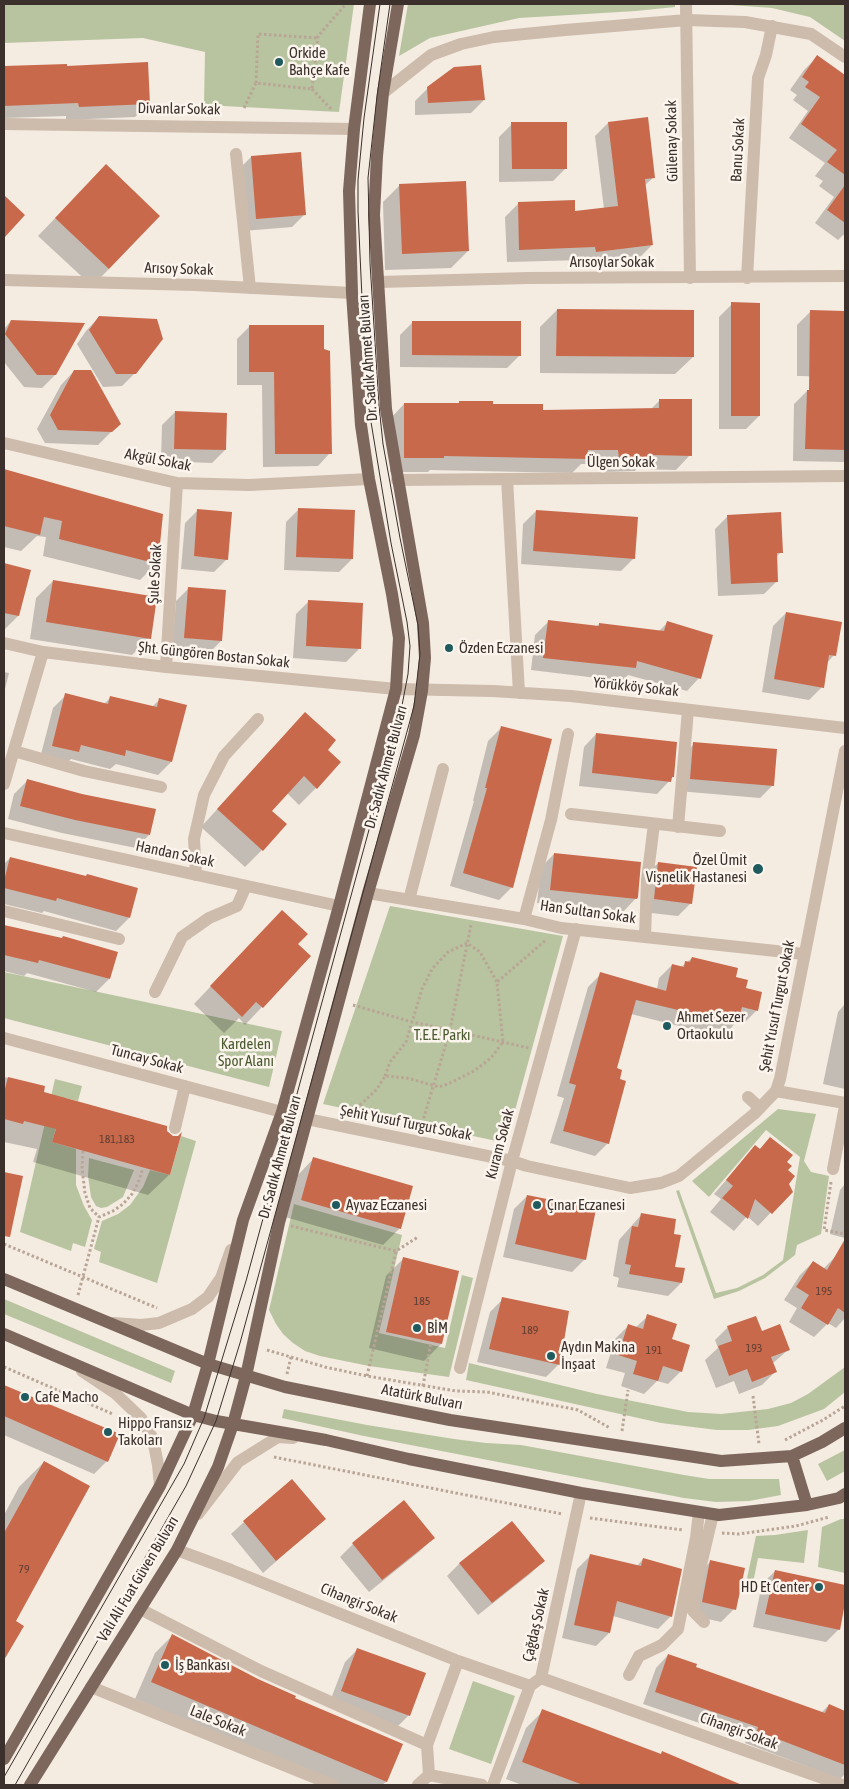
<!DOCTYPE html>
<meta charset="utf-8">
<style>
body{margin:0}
#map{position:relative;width:849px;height:1789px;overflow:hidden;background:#f4ebe1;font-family:"Asap Condensed",sans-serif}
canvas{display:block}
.frame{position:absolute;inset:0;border:5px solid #3b302b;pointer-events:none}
</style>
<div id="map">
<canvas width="849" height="1789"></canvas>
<div class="frame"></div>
</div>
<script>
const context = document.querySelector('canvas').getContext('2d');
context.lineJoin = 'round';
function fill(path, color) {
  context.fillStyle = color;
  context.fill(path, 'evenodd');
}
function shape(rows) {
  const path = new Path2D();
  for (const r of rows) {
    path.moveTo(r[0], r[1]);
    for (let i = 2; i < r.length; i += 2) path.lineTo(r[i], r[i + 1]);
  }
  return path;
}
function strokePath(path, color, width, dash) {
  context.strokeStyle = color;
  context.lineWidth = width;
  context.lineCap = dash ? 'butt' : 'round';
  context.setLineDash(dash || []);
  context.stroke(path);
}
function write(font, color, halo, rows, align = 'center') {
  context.font = font + ' "Asap Condensed",sans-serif';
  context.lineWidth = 5;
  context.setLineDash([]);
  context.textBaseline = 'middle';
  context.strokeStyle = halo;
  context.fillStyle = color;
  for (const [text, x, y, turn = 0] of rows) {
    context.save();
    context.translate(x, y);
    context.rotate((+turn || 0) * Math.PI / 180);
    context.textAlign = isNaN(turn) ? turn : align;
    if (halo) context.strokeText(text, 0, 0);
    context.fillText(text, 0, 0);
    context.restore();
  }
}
const green = shape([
 [4,4,354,4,339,112,204,105,205,52,143,38,4,43],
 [408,4,675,4,675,7,636,11,519,18,430,38,399,56],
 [717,4,845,4,845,41,810,17,772,8],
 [390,906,563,936,506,1143,323,1104],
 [4,972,282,1031,269,1087,4,1018],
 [55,1079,82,1086,78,1101,65,1098,52,1142,76,1149,76,1185,84,1206,92,1220,85,1247,73,1243,71,1251,20,1232],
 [778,1109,816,1114,804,1161,811,1172,829,1176,821,1234,797,1245,795,1255,765,1278,739,1291,714,1299,676,1191,679,1190,716,1293,737,1288,763,1275,783,1260,800,1157,766,1130,709,1197,692,1181],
 [181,1136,196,1141,157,1283,99,1262,101,1252,94,1249,102,1221,118,1214,130,1205,143,1187,150,1170,170,1175],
 [89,1158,134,1170,123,1197,107,1207,101,1208,96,1206,91,1197,88,1176],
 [294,1204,402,1235,379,1333,445,1348,462,1275,473,1278,449,1377,369,1366,320,1356,305,1351,293,1343,283,1334,276,1324,269,1310],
 [4,1299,175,1371,171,1383,4,1314],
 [469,1363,597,1394,688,1412,721,1414,768,1409,791,1403,808,1394,845,1367,845,1392,824,1409,778,1426,748,1430,717,1430,661,1423,466,1380],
 [284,1409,367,1425,454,1439,486,1443,521,1445,684,1475,709,1479,779,1479,781,1495,749,1501,716,1502,684,1498,364,1436,282,1418],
 [845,1450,845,1471,827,1481,818,1464],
 [841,1519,845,1519,845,1573,818,1567,822,1527],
 [808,1530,804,1563,758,1558,752,1588,745,1588,756,1536,775,1535],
 [473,1681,515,1696,491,1764,449,1749]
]);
const shadow = shape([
 [817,57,845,77,845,236,843,235,838,240,815,223,834,197,819,186,823,181,815,176,825,163,789,138,808,111,793,100,797,95,790,90,804,70],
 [66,65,66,67,148,104,135,117,66,120,66,116,4,118,4,68],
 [428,88,484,100,471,113,415,115,415,101],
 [608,123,654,177,644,186,652,245,639,258,583,264,583,260,507,262,505,217,518,204,574,212,604,209,595,136],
 [512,124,566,168,553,181,499,182,499,137],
 [300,153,305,214,292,227,243,231,238,170,251,157],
 [89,183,109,269,92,286,38,236],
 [400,185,468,251,451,268,385,270,383,202],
 [732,304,759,416,746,429,719,429,719,317],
 [557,310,693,357,675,374,540,373,540,327],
 [810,312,845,312,845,377,797,376,797,325],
 [99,317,135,373,122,386,103,387,77,344,86,331],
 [11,321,55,375,42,388,24,387,4,362,4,329],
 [413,322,520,355,507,368,400,367,400,335],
 [250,326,330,453,318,466,263,467,262,385,237,385,237,339],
 [74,371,119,424,98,445,45,443,37,429,61,385],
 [807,391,845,392,845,462,793,461,794,404],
 [660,400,690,455,676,470,637,469,635,471,605,472,604,464,581,464,572,473,430,470,428,472,390,472,390,419,404,404,491,405,542,412,651,409],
 [175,412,225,450,212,463,161,461,162,425],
 [4,471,161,515,157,563,140,580,43,556,46,537,37,536,21,551,4,547],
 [299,509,352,559,339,572,284,570,286,522],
 [198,510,227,559,214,572,181,569,185,523],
 [536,511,634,558,621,571,521,564,523,524],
 [728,516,781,552,776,557,777,581,764,594,718,596,715,529],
 [4,565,29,571,18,616,5,629,4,628],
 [53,581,149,638,132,655,30,639,36,598],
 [189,588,221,641,208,654,172,651,176,601],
 [309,601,359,649,346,662,293,658,296,614],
 [786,613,834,655,827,663,822,687,809,700,762,692,773,626],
 [548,622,596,627,599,624,658,632,667,623,699,678,687,691,628,675,622,681,531,670,535,635],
 [4,672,9,673,4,693],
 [66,695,104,704,111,697,152,707,159,700,171,762,158,775,116,764,110,769,71,759,65,765,40,758,53,708],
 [305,713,326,750,316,788,299,805,287,793,270,811,262,850,245,867,201,827],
 [501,728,512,887,499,900,450,886,474,801,473,801,488,741],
 [596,734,673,777,657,794,579,786,584,747],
 [694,744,773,785,760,798,678,791,681,757],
 [27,781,149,835,136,848,62,833,8,819,14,794],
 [554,854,637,897,623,912,537,903,541,867],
 [10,858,129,918,116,931,44,911,42,913,4,904,4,864],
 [658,863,691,903,678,916,642,912,645,876],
 [4,926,61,939,109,979,96,992,27,973,24,976,4,971],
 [265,929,297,944,310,956,245,1025,239,1018,224,1033,194,1004],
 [692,958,734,978,745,989,757,1010,744,1023,737,1021,723,1037,631,1014,616,1069,608,1143,595,1156,550,1143,564,1098,557,1096,588,987,601,974,657,989,659,978,672,965,681,967],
 [845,1004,845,1089,823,1084,838,1012],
 [4,1077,44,1087,42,1092,169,1175,148,1195,33,1162,37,1149,4,1142],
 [770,1138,785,1162,787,1184,791,1191,758,1226,747,1216,734,1231,710,1212,721,1199,714,1194,755,1147,759,1150],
 [314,1158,400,1228,383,1245,285,1217,297,1176],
 [845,1184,845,1238,830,1234,840,1190],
 [527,1196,585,1259,572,1272,503,1257,514,1209],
 [642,1214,672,1235,674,1268,681,1283,668,1296,617,1287,619,1278,613,1276,619,1240],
 [837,1255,845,1260,845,1318,836,1328,828,1323,814,1337,789,1322,797,1308,784,1300,800,1275,813,1262,823,1269],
 [403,1259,458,1272,441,1344,424,1361,369,1348,386,1276],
 [503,1299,559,1364,546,1377,477,1362,490,1312],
 [648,1316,670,1340,681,1371,668,1384,657,1381,644,1394,621,1386,625,1373,606,1368,615,1339,628,1326,635,1328],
 [728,1327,761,1333,788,1350,772,1364,775,1372,762,1385,739,1394,734,1381,716,1388,705,1360,718,1348,715,1340],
 [4,1386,119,1434,107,1461,94,1474,4,1435],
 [44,1462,15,1622,22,1626,4,1657,4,1515,19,1487],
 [404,1502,433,1538,420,1551,369,1592,340,1557,353,1544],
 [324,1519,263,1573,231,1534,244,1522],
 [590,1556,637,1566,643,1559,671,1616,658,1629,613,1616,609,1633,596,1646,562,1638,577,1569],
 [543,1561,530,1574,478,1615,447,1576,460,1563],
 [711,1561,734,1609,721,1622,690,1615,698,1574],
 [775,1571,845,1586,845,1596,839,1629,826,1642,753,1627,762,1584],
 [172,1636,294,1698,402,1744,386,1782,382,1785,337,1785,135,1699,155,1653],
 [358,1649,409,1715,396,1728,329,1704,345,1662],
 [668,1655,695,1668,821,1713,829,1705,845,1712,845,1774,840,1779,745,1743,747,1739,643,1704,656,1668],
 [543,1711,660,1755,662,1753,739,1785,522,1785,506,1779,526,1728]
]);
const building = shape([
 [817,55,845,75,845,175,827,162,837,150,801,124,820,97,805,87,809,82,802,77],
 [148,62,150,104,79,107,78,103,4,106,4,66,67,64,67,66],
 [481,65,485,100,428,103,427,87,454,67],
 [648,117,655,178,645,179,653,245,596,252,595,247,519,250,518,202,575,200,575,211,618,206,608,122],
 [511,122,567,122,567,169,512,169],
 [301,152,306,215,256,219,251,156],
 [106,164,160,216,109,269,55,218],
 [466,181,469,251,402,254,399,184],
 [845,185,845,223,827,210],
 [4,195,25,215,4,238],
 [731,302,760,303,760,416,731,416],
 [557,309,694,310,694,357,556,356],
 [810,310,845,311,845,450,805,449,807,390,809,390],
 [99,316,157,319,163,339,136,374,116,374,89,330],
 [11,320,85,323,56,375,37,375,5,334],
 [412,321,521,321,521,356,412,355],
 [249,325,324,325,324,349,330,351,332,454,275,454,274,372,249,372],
 [74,370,91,370,121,424,112,432,58,430,50,415],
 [659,399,692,399,692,456,651,455,651,457,619,458,618,450,588,450,588,459,444,456,444,458,404,458,404,403,459,403,459,401,493,401,493,404,543,404,543,410,659,408],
 [175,411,227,413,226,450,174,449],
 [4,469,163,514,158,564,59,539,62,521,44,517,40,535,4,526],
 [298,508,355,510,353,559,296,557],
 [197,509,232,512,228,560,194,556],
 [536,510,638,517,635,559,533,551],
 [781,512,783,553,777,553,778,582,731,584,727,515],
 [4,563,31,570,19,616,4,613],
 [53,580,157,597,151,639,46,622],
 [188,587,226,590,222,641,184,638],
 [308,600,363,603,361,649,306,646],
 [786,612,842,622,836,656,829,655,824,688,774,679],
 [548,620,599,626,599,623,664,631,667,621,713,635,701,679,637,661,636,668,543,658],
 [65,693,108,704,110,696,157,707,159,698,187,705,172,762,126,750,125,756,81,745,79,752,52,746],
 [305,712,336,740,328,750,341,762,317,789,304,776,272,811,287,824,263,851,217,809],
 [501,726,552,739,513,888,463,873,487,788,485,788],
 [596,733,677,742,674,777,672,777,671,782,592,773],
 [693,742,777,749,774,786,690,779],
 [27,779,82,794,156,809,150,835,75,820,20,806],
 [554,853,641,862,638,897,637,899,550,890],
 [10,857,86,876,87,874,138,888,130,918,57,898,56,901,4,888,4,881],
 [658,862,697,867,692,904,654,899],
 [282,910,308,934,298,944,311,956,263,1008,256,1002,242,1017,210,986],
 [4,925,62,938,63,936,118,952,110,979,39,960,38,963,4,955],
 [692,957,738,968,736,977,748,980,746,988,762,992,758,1011,742,1007,737,1024,636,1000,617,1068,622,1070,620,1079,626,1081,609,1144,563,1131,576,1085,569,1083,600,972,666,991,672,964,684,967,685,961,690,962],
 [8,1077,45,1086,44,1092,167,1126,167,1131,173,1136,178,1136,182,1132,170,1175,52,1142,56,1129,24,1121,23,1124,4,1119,4,1093],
 [770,1137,793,1155,787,1162,792,1166,788,1170,795,1176,789,1184,793,1192,772,1214,755,1199,748,1219,722,1198,733,1186,726,1180,755,1145,760,1149],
 [313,1157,413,1186,401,1229,301,1200],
 [4,1172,23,1176,10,1237,4,1236],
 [527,1195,596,1209,586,1260,515,1244],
 [641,1213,676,1219,674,1234,681,1235,675,1267,685,1268,682,1283,629,1274,631,1265,625,1264,632,1226,638,1227],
 [845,1239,845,1313,838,1308,828,1325,801,1308,809,1295,796,1287,813,1261,827,1270],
 [403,1257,459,1271,442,1344,386,1332],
 [502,1297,569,1311,560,1365,489,1349],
 [647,1314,677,1324,672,1339,690,1345,682,1372,663,1366,658,1381,633,1374,637,1361,618,1355,628,1324,643,1329],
 [756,1316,762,1331,780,1324,790,1350,771,1357,777,1372,752,1382,747,1369,729,1376,718,1346,732,1341,727,1326],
 [4,1385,120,1434,108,1462,4,1416],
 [44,1461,90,1486,16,1621,24,1626,4,1660,4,1533],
 [292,1479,326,1519,276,1561,243,1521],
 [404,1500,435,1538,382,1580,352,1543],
 [512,1521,545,1561,492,1603,459,1563],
 [590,1554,641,1566,643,1558,682,1569,672,1617,617,1601,610,1633,574,1625],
 [710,1560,745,1568,736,1610,702,1602],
 [775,1570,845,1585,845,1603,840,1630,765,1614],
 [172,1634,258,1679,296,1696,295,1698,403,1744,387,1782,151,1682],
 [357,1648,426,1673,410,1716,341,1691],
 [668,1654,697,1664,696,1667,825,1713,829,1704,845,1711,845,1765,757,1731,758,1727,655,1692],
 [542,1709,661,1754,662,1751,742,1785,583,1785,522,1762]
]);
const path = shape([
 [256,83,258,34,318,38],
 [312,89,332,110],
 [244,108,256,83,312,89,318,36,346,4],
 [471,925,450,1030,529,1048],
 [353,1005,412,1022,450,1030,421,1127],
 [385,1076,390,1062,406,1042,422,989,432,969,448,952,467,943,480,952,497,982],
 [356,1114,358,1107,377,1089,385,1076,407,1078,439,1087,450,1083,474,1071,491,1058,503,1042,497,982,546,940],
 [83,1151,82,1168,85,1193,90,1208,99,1217],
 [831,1182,824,1230,845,1234],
 [291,1226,396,1251,418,1237],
 [4,1244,157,1308],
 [78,1295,99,1217,113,1211,123,1204,132,1194,138,1183,143,1168],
 [267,1350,325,1367,367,1376,456,1391,487,1392,578,1410,610,1428],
 [4,1367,113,1414],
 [287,1374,291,1357],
 [367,1376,396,1251],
 [423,1386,431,1342],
 [753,1396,759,1444],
 [622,1431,628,1390],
 [785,1440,823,1420,845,1406],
 [274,1457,562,1514],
 [590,1518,683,1530],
 [722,1533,739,1534,796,1526,829,1517]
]);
const minor = shape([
 [686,4,690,278],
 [383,93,431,55,461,44,494,37,565,30,687,20,745,22,811,34,845,57],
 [4,124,354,129],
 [236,154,250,288],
 [747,278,758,78,766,55,772,26],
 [4,280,195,285,352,293],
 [379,282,528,278,845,276],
 [4,443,177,483,249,485,369,479],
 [507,479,519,693],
 [397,480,845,476],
 [4,643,43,652,166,667,396,689,493,691,571,696,845,728],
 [166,667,177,483],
 [14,751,84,771,161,787],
 [4,784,43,652],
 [571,814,720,831],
 [678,827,688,710],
 [4,833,339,906],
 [196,875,194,839,204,795,224,756,258,719],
 [368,893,524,919,561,928,804,954],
 [409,900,443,769],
 [4,911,119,939],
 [524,919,551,820,568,734],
 [645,936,647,880,654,824],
 [155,992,182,937,209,918,237,906,246,886],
 [4,1038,282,1112],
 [776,1091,845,1103],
 [748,1097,760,1108],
 [307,1119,512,1161,527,1166,630,1188,661,1183,679,1176,754,1114,776,1091,780,1079,845,751],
 [175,1128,185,1086],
 [833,1169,845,1106],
 [113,1323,141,1325,159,1323,192,1309,208,1297,221,1278,231,1250],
 [460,1368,512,1161,576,929],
 [82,1371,115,1393,141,1418,153,1439,158,1465,160,1486],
 [198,1514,238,1462,278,1437,293,1438],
 [177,1550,231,1570,458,1661,530,1686],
 [140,1609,261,1671,427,1745,429,1775],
 [704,1622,693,1611,695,1590,713,1514],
 [629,1675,639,1656,662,1645,678,1629,696,1538,699,1512],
 [541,1678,842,1785],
 [91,1687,333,1785],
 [427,1745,458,1661],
 [418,1785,429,1775,482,1785],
 [493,1785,530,1686,541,1678,581,1493]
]);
const major = shape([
 [4,1279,208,1364,285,1387,450,1420,721,1461,792,1456,822,1442,845,1428],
 [4,1334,193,1415,216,1421,326,1440,409,1459,581,1493,719,1515,807,1505,839,1498,845,1494],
 [792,1456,807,1505],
 [4,1759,160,1486,193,1415,208,1364,243,1220,282,1112,339,906,396,689,399,638,392,594,369,479,361,425,352,293,349,191,354,129,370,4],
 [30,1785,177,1550,218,1467,233,1424,246,1376,279,1223,368,893,414,735,422,691,425,658,423,623,386,409,374,215,377,156,383,93,398,4]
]);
const tram = shape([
 [4,1777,184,1464,204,1418,246,1281,400,716,408,674,410,646,407,622,391,543,371,422,362,298,358,211,358,180,364,118,380,4],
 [15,1785,186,1486,216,1421,240,1343,414,706,420,654,418,625,400,538,383,444,379,406,370,263,368,178,377,96,390,4]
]);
const markers = [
 [279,62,5,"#1f5a5e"],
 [449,648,5,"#1f5a5e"],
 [758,869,6,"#1f5a5e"],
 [667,1026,5,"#1f5a5e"],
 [336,1205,5,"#1f5a5e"],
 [537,1205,5,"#1f5a5e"],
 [417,1328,5,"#1f5a5e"],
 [551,1356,5,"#1f5a5e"],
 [25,1397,5,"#1f5a5e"],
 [108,1432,5,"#1f5a5e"],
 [819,1587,5,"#1f5a5e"],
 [165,1665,5,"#1f5a5e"]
];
const numberNames = [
 ["181,183",117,1139],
 ["195",824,1291],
 ["185",422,1301],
 ["189",530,1330],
 ["193",754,1348],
 ["191",654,1350],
 ["79",24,1569]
];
const poiNames = [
 ["Orkide",289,53],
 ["Bahçe Kafe",289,70],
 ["Özden Eczanesi",459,648],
 ["Özel Ümit",747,860,"right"],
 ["Vişnelik Hastanesi",747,877,"right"],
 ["Ahmet Sezer",677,1017],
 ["Ortaokulu",677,1034],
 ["Ayvaz Eczanesi",346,1205],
 ["Çınar Eczanesi",547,1205],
 ["BİM",427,1328],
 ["Aydın Makina",561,1347],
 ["İnşaat",561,1364],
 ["Cafe Macho",35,1397],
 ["Hippo Fransız",118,1423],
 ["Takoları",118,1440],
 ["HD Et Center",809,1587,"right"],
 ["İş Bankası",175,1665]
];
const streetNames = [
 ["Divanlar Sokak",179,109,1],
 ["Gülenay Sokak",672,141,-91],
 ["Banu Sokak",738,150,-87],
 ["Arısoylar Sokak",612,262],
 ["Arısoy Sokak",179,269,2],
 ["Dr. Sadık Ahmet Bulvarı",368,358,-94],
 ["Akgül Sokak",158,460,11],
 ["Ülgen Sokak",621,462],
 ["Şule Sokak",155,574,-87],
 ["Şht. Güngören Bostan Sokak",214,655,6],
 ["Yörükköy Sokak",636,687,6],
 ["Dr. Sadık Ahmet Bulvarı",386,767,-75],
 ["Handan Sokak",175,854,12],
 ["Han Sultan Sokak",588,912,8],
 ["Şehit Yusuf Turgut Sokak",777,1006,-79],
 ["Tuncay Sokak",147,1059,15],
 ["Şehit Yusuf Turgut Sokak",406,1123,11],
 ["Kuram Sokak",500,1144,-75],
 ["Dr. Sadık Ahmet Bulvarı",280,1157,-75],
 ["Atatürk Bulvarı",422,1397,11],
 ["Vali Ali Fuat Güven Bulvarı",138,1579,-59],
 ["Cihangir Sokak",359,1603,22],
 ["Çağdaş Sokak",536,1625,-77],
 ["Lale Sokak",218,1721,22],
 ["Cihangir Sokak",739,1731,20]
];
const parkNames = [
 ["T.E.E. Parkı",442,1035],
 ["Kardelen",246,1044],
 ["Spor Alanı",246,1061]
];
fill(green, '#b8c4a0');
fill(shadow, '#0003');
fill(building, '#c8694b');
strokePath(path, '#b9a596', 3, [2.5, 2.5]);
strokePath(minor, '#cdbbac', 12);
strokePath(major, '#7d675c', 12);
strokePath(tram, '#3b302b', 1);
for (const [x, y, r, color] of markers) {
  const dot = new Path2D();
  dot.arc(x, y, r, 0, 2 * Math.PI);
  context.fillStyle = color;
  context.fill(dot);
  strokePath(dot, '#fbf5ee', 2);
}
write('12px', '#5e3e33', null, numberNames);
write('15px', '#3b302b', '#fbf5ee', poiNames, 'left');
write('15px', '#3b302b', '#fbf5ee', streetNames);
write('15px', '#4a5a2e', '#fbf5ee', parkNames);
</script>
